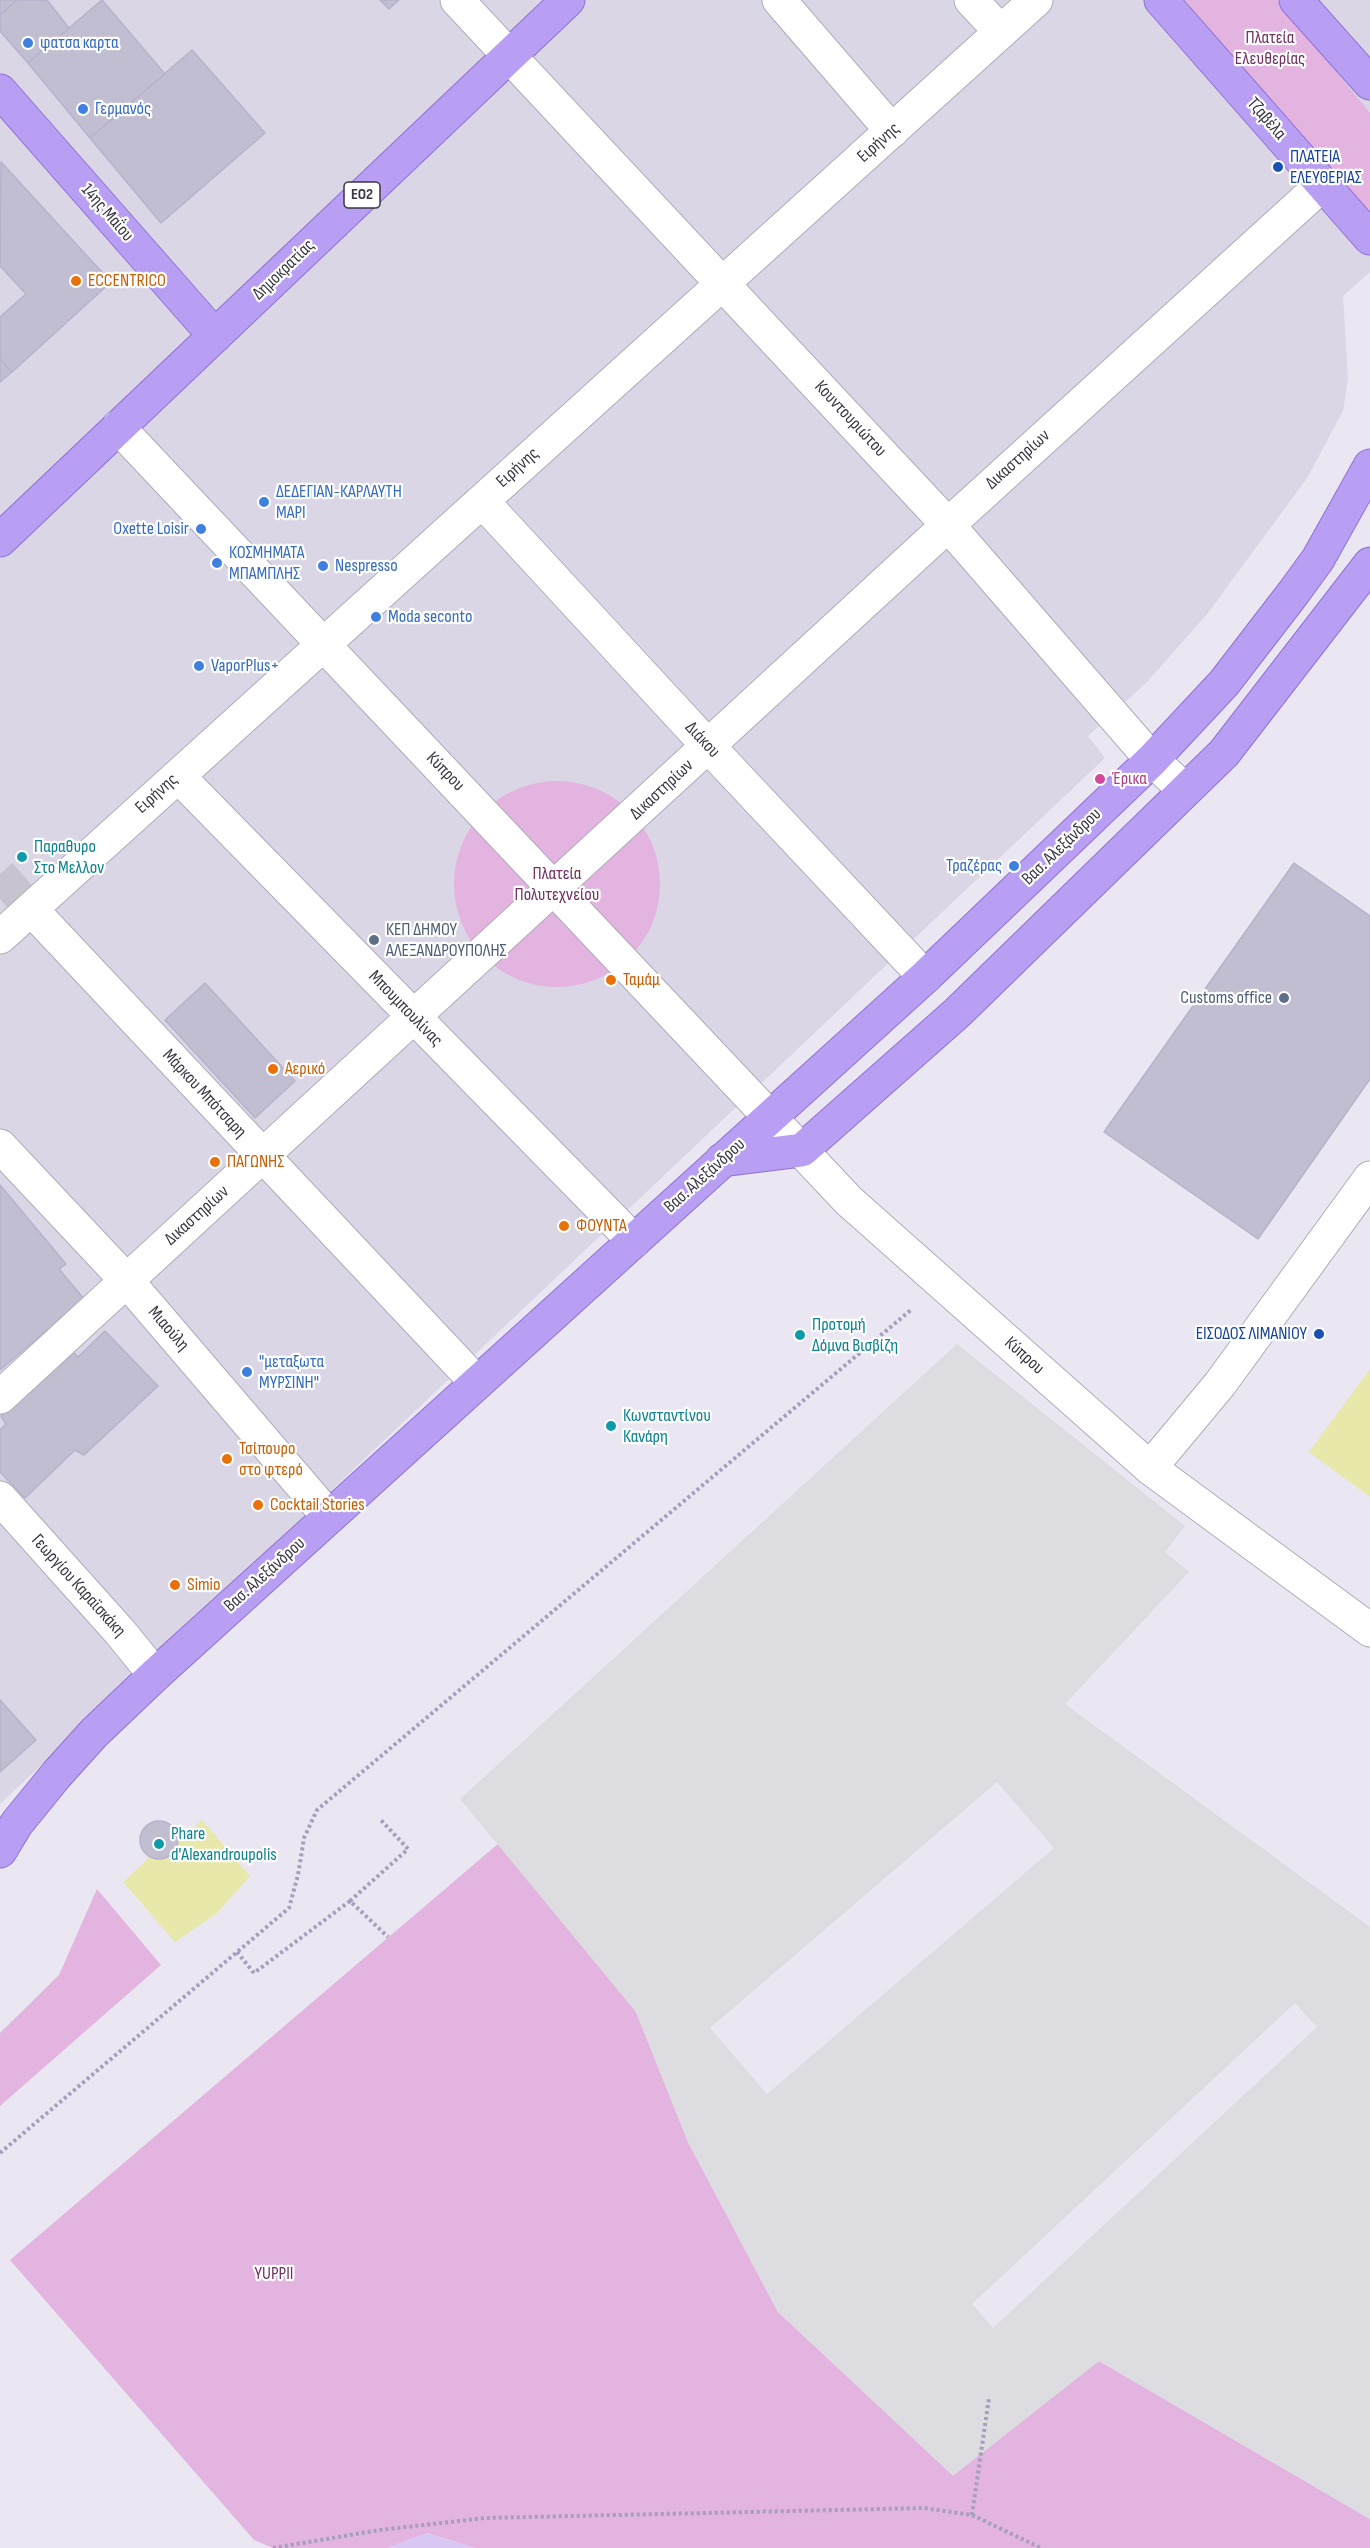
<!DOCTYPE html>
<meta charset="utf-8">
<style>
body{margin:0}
canvas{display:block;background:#eae7f2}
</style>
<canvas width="1370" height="2548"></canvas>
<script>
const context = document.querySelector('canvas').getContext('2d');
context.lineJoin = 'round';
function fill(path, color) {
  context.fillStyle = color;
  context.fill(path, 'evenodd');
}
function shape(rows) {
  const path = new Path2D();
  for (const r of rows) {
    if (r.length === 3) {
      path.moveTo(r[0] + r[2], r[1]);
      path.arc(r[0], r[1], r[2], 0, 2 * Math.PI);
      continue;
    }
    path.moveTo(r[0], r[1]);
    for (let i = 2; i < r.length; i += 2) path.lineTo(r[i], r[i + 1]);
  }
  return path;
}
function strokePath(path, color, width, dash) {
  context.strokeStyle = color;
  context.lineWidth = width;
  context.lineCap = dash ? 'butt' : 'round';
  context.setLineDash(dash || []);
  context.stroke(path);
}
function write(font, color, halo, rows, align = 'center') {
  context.font = font + ' "Sofia Sans Condensed",sans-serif';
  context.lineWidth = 4.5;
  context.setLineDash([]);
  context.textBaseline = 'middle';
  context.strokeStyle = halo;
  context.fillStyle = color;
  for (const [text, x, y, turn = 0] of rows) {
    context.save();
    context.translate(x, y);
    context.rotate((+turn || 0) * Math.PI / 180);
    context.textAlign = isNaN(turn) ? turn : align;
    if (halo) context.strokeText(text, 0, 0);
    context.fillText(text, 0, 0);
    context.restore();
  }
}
const residential = shape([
 [0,0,1370,0,1370,272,1343,296,1348,378,1343,411,1307,478,1208,613,1147,682,1088,736,1105,758,0,1804]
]);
const green = shape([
 [1185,0,1277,0,1370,113,1370,219],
 [557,884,103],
 [499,1843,636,2012,688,2142,778,2312,953,2475,1099,2361,1370,2519,1370,2548,475,2548,427,2533,387,2548,273,2548,254,2540,10,2260],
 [97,1889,161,1965,0,2106,0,2033,59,1975]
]);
const sand = shape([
 [426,2533,475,2548,387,2548]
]);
const parking = shape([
 [957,1344,1185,1526,1165,1552,1189,1572,1065,1704,1370,1927,1370,2519,1099,2361,953,2476,778,2312,688,2142,636,2012,460,1799],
 [997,1782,1054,1848,767,2094,710,2028],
 [1295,2003,1317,2027,993,2328,972,2304]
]);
const water = shape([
 [1370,1369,1370,1497,1309,1452],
 [202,1820,250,1876,216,1914,175,1942,123,1882,149,1858,163,1860,175,1853,179,1840]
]);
const building = shape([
 [0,0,17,0,0,15,0,0],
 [17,0,47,0,69,28,28,63,0,31,0,15,17,0],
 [102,0,165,74,90,138,28,63,102,0],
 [380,0,399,0,389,9,380,0],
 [192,50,265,133,161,223,90,138,192,50],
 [1,162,111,282,12,372,0,359,0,317,26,294,0,266,1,162],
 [0,359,12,372,0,382,0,359],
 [1294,863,1370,916,1370,1079,1258,1239,1104,1132,1294,863],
 [205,983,295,1081,255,1118,165,1020,205,983],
 [0,1185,66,1264,59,1269,84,1299,0,1370,0,1185],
 [105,1331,158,1386,84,1455,75,1450,25,1498,0,1472,0,1430,6,1424,1,1416,71,1350,78,1357,105,1331],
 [0,1700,36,1740,0,1772,0,1700],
 [159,1840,19]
]);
const minorTunnel = shape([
 [0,874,31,909]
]);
const path = shape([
 [350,1901,408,1849,380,1819],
 [237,1952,254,1973,350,1901,388,1937],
 [0,2153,289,1908,298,1875,304,1838,317,1810,912,1309],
 [972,2515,989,2398],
 [273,2548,380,2530,485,2518,924,2508,972,2515,1041,2548]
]);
const minor = shape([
 [457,0,948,525,1152,760,1184,789],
 [779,0,892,131],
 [971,0,1001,32],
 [118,427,849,1201,1150,1468,1370,1630],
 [482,501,709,747,925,977],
 [178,776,634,1241],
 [31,909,477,1383],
 [0,937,1036,0],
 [0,1146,127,1281,329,1517],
 [0,1397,948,525,1323,184],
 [1150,1468,1220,1384,1370,1178],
 [0,1498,120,1632,155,1675]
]);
const major = shape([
 [1161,0,1370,238],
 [1296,0,1370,83],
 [0,91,215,336],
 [0,540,568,0],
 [722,1160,802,1150,957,1013,1224,753,1370,564],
 [0,1851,17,1823,57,1774,94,1733,155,1675,925,977,1152,760,1224,683,1294,592,1318,559,1370,466]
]);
const markers = [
 [28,43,6,"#3f7fe0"],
 [83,109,6,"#3f7fe0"],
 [1278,167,6,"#1a4fb4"],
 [76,281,6,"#e8710a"],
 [264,502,6,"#3f7fe0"],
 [201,529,6,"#3f7fe0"],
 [217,563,6,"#3f7fe0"],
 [323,566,6,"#3f7fe0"],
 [376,617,6,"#3f7fe0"],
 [199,666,6,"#3f7fe0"],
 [1100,779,6,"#d1479c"],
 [22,857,6,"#0f9aa8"],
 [1014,866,6,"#3f7fe0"],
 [374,940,6,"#5c6f8a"],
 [611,980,6,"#e8710a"],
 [1284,998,6,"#5c6f8a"],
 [273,1069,6,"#e8710a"],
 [215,1162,6,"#e8710a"],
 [564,1226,6,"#e8710a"],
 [1319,1334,6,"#1a4fb4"],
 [800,1335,6,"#0f9aa8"],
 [247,1372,6,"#3f7fe0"],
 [611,1426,6,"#0f9aa8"],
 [227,1459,6,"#e8710a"],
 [258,1505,6,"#e8710a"],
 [175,1585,6,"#e8710a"],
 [159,1844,6,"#0f9aa8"]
];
const shields = [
 [362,195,36]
];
const shieldNames = [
 ["ΕΟ2",362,195]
];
const parkNames = [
 ["Πλατεία",1270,38],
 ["Ελευθερίας",1270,59],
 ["Πλατεία",557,874],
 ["Πολυτεχνείου",557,895],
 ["YUPPII",274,2274]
];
const shopNames = [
 ["φατσα καρτα",40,43],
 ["Γερμανός",95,109],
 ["ΔΕΔΕΓΙΑΝ-ΚΑΡΛΑΥΤΗ",276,492],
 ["ΜΑΡΙ",276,513],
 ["Oxette Loisir",189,529,"right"],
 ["ΚΟΣΜΗΜΑΤΑ",229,553],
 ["ΜΠΑΜΠΛΗΣ",229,574],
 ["Nespresso",335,566],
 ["Moda seconto",388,617],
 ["VaporPlus+",211,666],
 ["Τραζέρας",1002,866,"right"],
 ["\"μεταξωτα",259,1362],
 ["ΜΥΡΣΙΝΗ\"",259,1383]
];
const streetNames = [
 ["Τζαβέλα",1266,119,49],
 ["Ειρήνης",879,143,-42],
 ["14ης Μαΐου",107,213,49],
 ["Δημοκρατίας",284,270,-44],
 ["Κουντουριώτου",850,419,47],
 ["Δικαστηρίων",1018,460,-42],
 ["Ειρήνης",518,468,-42],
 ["Διάκου",702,740,47],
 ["Κύπρου",445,772,46],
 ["Δικαστηρίων",662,790,-43],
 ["Ειρήνης",157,794,-42],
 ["Βασ. Αλεξάνδρου",1062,847,-44],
 ["Μπουμπουλίνας",405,1009,46],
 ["Μάρκου Μπότσαρη",204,1094,47],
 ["Βασ. Αλεξάνδρου",705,1176,-42],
 ["Δικαστηρίων",197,1216,-42],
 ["Μιαούλη",168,1329,49],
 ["Κύπρου",1024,1356,42],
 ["Βασ. Αλεξάνδρου",265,1575,-42],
 ["Γεωργίου Καραϊσκάκη",78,1586,48]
];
const transitNames = [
 ["ΠΛΑΤΕΙΑ",1290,157],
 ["ΕΛΕΥΘΕΡΙΑΣ",1290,178],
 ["ΕΙΣΟΔΟΣ ΛΙΜΑΝΙΟΥ",1307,1334,"right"]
];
const foodNames = [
 ["ECCENTRICO",88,281],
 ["Ταμάμ",623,980],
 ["Αερικό",285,1069],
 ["ΠΑΓΩΝΗΣ",227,1162],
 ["ΦΟΥΝΤΑ",576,1226],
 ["Τσίπουρο",239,1449],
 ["στο φτερό",239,1470],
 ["Cocktail Stories",270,1505],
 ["Simio",187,1585]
];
const hotelNames = [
 ["Έρικα",1112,779]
];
const cultureNames = [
 ["Παραθυρο",34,847],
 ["Στο Μελλον",34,868],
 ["Προτομή",812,1325],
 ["Δόμνα Βισβίζη",812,1346],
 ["Κωνσταντίνου",623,1416],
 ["Κανάρη",623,1437],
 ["Phare",171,1834],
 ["d'Alexandroupolis",171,1855]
];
const serviceNames = [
 ["ΚΕΠ ΔΗΜΟΥ",386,930],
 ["ΑΛΕΞΑΝΔΡΟΥΠΟΛΗΣ",386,951],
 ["Customs office",1272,998,"right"]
];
fill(residential, '#dad6e5');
fill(green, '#e2b4df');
fill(sand, '#d8c7f2');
fill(parking, '#dddce0');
fill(water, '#e7e8aa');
fill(building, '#c2bed2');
strokePath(building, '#b7b2cc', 1.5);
strokePath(minorTunnel, '#c7c4cf', 33, [33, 16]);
strokePath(minor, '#b0abbc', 35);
strokePath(major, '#8f71d6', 35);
strokePath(path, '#a59ebc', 4, [3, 3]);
strokePath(minor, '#fff', 33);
strokePath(major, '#b99ff3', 33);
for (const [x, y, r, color] of markers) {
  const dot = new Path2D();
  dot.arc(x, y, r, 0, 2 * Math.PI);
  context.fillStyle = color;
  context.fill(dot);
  strokePath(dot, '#fff', 2);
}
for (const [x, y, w] of shields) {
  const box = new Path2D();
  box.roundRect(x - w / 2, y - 13, w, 26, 4.5);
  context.fillStyle = '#fff';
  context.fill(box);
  strokePath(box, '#3a3744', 1.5);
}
write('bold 16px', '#3a3744', null, shieldNames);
write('18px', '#6f3161', '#fff', parkNames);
write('18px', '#366cbe', '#fff', shopNames, 'left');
write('18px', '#3a3744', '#fff', streetNames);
write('18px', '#164399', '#fff', transitNames, 'left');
write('18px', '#c56008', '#fff', foodNames, 'left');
write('18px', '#b23c85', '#fff', hotelNames, 'left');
write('18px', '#0d838f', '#fff', cultureNames, 'left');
write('18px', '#4e5e75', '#fff', serviceNames, 'left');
</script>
